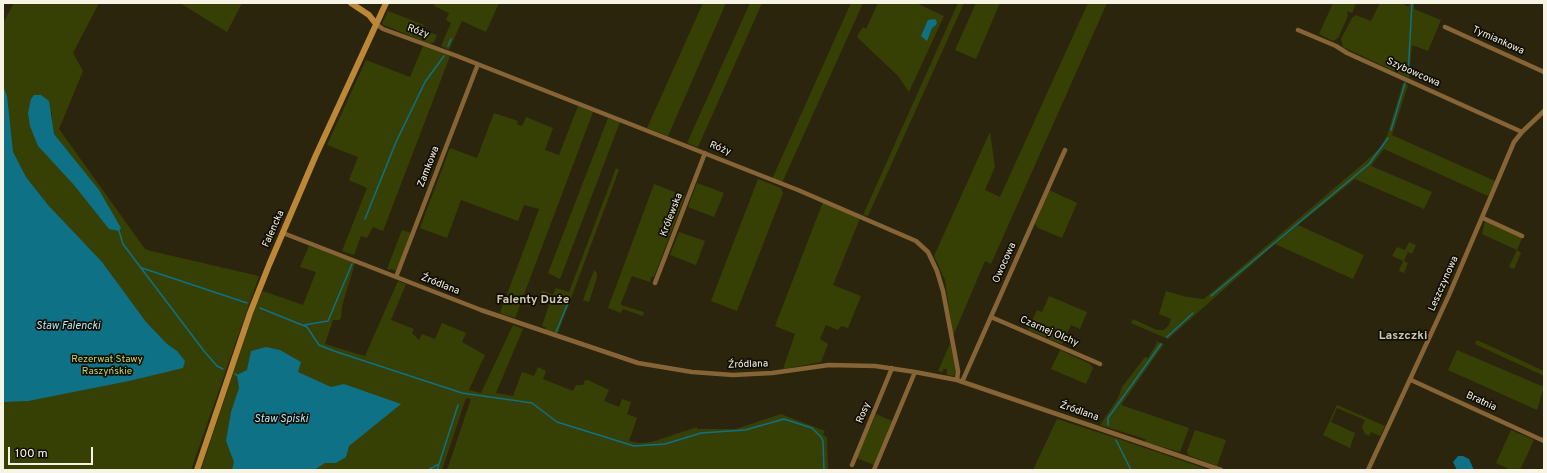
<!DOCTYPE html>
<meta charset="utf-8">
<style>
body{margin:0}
#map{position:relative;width:1547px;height:473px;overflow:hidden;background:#2b250d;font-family:Overpass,sans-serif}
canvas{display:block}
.frame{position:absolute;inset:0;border:4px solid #f8f4e5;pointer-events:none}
.scale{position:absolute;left:8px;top:447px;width:85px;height:18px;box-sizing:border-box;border:2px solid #f8f4e5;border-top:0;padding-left:5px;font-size:12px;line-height:14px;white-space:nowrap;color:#f8f4e5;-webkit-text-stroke:3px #110e05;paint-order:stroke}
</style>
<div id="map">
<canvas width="1547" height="473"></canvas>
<div class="frame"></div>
<div class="scale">100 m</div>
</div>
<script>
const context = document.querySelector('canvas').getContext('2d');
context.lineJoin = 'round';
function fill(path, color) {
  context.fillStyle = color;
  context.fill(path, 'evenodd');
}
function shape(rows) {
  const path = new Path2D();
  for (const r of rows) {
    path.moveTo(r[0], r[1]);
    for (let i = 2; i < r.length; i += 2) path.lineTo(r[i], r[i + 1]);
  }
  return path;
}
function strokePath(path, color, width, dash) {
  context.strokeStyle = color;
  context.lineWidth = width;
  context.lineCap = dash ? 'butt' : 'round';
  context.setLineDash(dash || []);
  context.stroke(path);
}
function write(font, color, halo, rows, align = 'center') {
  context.font = font + ' Overpass,sans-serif';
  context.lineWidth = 3.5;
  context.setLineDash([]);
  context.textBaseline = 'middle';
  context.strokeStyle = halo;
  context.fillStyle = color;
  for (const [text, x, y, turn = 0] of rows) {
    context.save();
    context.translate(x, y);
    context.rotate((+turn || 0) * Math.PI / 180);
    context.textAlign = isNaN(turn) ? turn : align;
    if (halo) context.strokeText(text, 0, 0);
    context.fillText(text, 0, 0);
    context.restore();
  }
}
const green = shape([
 [14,3,99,3,73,53,83,71,59,129,145,249,151,251,259,276,191,470,3,470,3,23],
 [52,112,51,124,54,134,105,200,39,130],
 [180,3,242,3,227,32],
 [435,3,499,3,486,32,462,21,449,50,441,46,451,23,446,20,449,13,434,6],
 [703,3,726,3,668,136,647,128],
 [750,3,762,3,698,147,687,143],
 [851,3,863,3,782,183,772,179],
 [878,3,916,3,944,16,909,92,898,76,857,37,859,33,863,27,866,29],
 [958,3,964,3,868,216,863,215],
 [976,3,1000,3,976,59,955,50],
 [1088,3,1107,3,991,264,985,261,953,336,945,280,934,256,990,132,995,167,985,190,1000,197],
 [1333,3,1356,3,1352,13,1347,11,1348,16,1338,38,1333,41,1319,34],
 [1380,3,1401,3,1409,7,1409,3,1414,3,1414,9,1441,20,1428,51,1412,45,1409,78,1343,47,1341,39,1352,18,1356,15,1371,21],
 [388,11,424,25,422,29,437,35,434,42,430,44,384,25,382,24],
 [423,46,450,56,383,231,373,227,367,238,361,236,354,255,342,251,367,188,349,180,358,157,327,145,366,60,410,77],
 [1403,83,1408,85,1392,135,1495,181,1488,196,1384,149,1371,166,1432,192,1424,209,1355,179,1298,225,1364,255,1353,279,1275,244,1168,339,1131,323,1133,319,1157,330,1164,330,1169,325,1171,319,1159,314,1166,291,1187,297,1204,299,1365,162,1380,148,1387,136],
 [578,106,593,112,534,268,515,318,500,313,539,209,524,205,518,221,461,200,447,238,420,228,450,148,477,158,494,113,518,121,517,124,522,126,526,117,553,128,545,150,559,155],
 [608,118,620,122,560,279,548,273],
 [616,168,619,170,558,333,546,330,545,327,542,326,550,302,548,298,540,295,542,290,553,295,556,288,569,292],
 [758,179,781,188,783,193,737,311,711,301],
 [697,183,724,193,714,217,688,207],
 [654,184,685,196,654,277,652,276,650,282,632,276,621,303,621,305,644,312,643,316,623,309,621,313,608,308],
 [1049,190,1077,203,1062,238,1038,228,1035,224],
 [823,202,860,218,833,285,861,296,848,328,841,326,838,330,826,325,820,339,828,344,821,362,783,369,795,334,775,326],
 [1485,221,1522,238,1517,250,1521,253,1514,269,1509,267,1517,250,1482,234],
 [402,230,411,233,396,271,390,269,390,270,387,269],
 [679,232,705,241,696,265,670,255],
 [1409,242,1416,245,1412,254,1408,252,1404,261,1408,263,1404,273,1399,271,1403,261,1392,256,1397,247,1405,250],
 [309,246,355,263,342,306,341,318,339,320,333,320,325,344,365,356,398,281,406,284,391,320,414,329,412,333,419,340,422,334,435,339,442,323,466,333,462,342,485,355,469,390,481,393,513,325,523,329,496,393,513,396,522,372,534,376,538,367,546,371,543,379,573,391,576,385,583,385,585,380,588,380,609,390,604,401,619,407,622,399,631,402,627,414,637,418,629,441,639,443,652,442,697,427,697,429,736,429,781,414,825,431,823,434,827,438,828,470,447,470,471,399,466,398,442,470,201,470,256,305,263,291,303,305,316,272,300,267],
 [594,270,597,273,597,277,589,302,583,300],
 [1049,296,1087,312,1080,329,1071,325,1062,344,1028,330,1037,310,1042,312],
 [1477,340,1544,371,1544,376,1475,344],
 [1156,341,1164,344,1121,405,1189,428,1180,452,1146,442,1145,439,1100,425,1118,398,1122,387,1145,357,1148,358,1157,343],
 [950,344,956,370,954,376,947,375,947,369,943,369,943,372,938,371],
 [1060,350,1090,364,1093,368,1086,384,1051,369],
 [1457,350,1544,387,1537,410,1448,370],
 [1337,405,1385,426,1380,436,1371,432,1369,436,1365,434,1362,427,1365,420,1337,408,1331,422,1355,433,1350,448,1323,435],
 [876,414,892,421,874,465,857,458],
 [1057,419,1119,439,1209,470,1033,470],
 [1195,430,1226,440,1217,466,1188,455,1187,451],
 [1511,430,1534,440,1520,470,1511,470,1496,463]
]);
const water = shape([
 [935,19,937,22,936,25,932,28,927,41,921,36,928,20],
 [3,86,7,96,13,152,26,177,48,205,102,262,146,322,167,344,177,351,185,361,183,368,129,381,28,401,3,402],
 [34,95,41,95,49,101,54,134,99,190,121,228,119,231,109,229,74,185,38,146,30,126,28,113,31,99],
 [266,347,280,350,301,362,298,372,331,387,344,384,401,404,349,446,346,457,336,463,325,463,314,470,232,470,234,462,226,441,231,412,239,388,237,375,247,370,251,351],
 [1458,456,1463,456,1469,459,1474,470,1457,470,1453,462]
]);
const stream = shape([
 [448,46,451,39],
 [1408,75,1412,3],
 [1391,130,1405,83],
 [365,219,396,142,425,82,444,56],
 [119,231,123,244,141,268,204,351,217,366,223,369],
 [142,268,247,303],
 [1211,296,1369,164,1388,138],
 [260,308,307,327,319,345,334,351,462,393,532,403,557,422,634,446,665,444,701,433,745,430,784,419,812,428,821,437,823,441,824,470],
 [304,325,328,321,352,264],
 [556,332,568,303],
 [1167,337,1193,313],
 [235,374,237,375],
 [1108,425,1108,418,1161,344],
 [1116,440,1131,470],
 [428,470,439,464,458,405],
 [437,470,439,464]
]);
const street = shape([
 [376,24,383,29,457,56,798,190,916,241,928,252,937,271,943,291,958,371,957,380],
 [1445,27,1544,72],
 [1298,30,1336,46,1347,53,1522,132],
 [1483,218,1522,236],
 [283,233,481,310,638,363,692,372,733,375,772,373,829,365,875,366,915,372,957,380,1221,470],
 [396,277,478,64],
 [655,283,705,153],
 [991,317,1100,364],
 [1411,380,1544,441],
 [962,382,1065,150],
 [852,465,892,368],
 [874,470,915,372],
 [1368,470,1449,295,1514,142,1522,132,1544,111]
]);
const secondary = shape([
 [351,3,369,15,376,24],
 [197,470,250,313,269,265,316,155,386,3]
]);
const streetNames = [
 ["Róży",418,32,20],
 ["Tymiankowa",1498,41,24],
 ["Szybowcowa",1413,73,24],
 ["Róży",720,149,22],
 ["Zamkowa",429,167,-69],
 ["Królewska",672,215,-69],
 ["Falencka",274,229,-66],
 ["Owocowa",1005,263,-66],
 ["Leszczynowa",1444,284,-66],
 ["Źródlana",440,285,21],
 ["Czarnej Olchy",1049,332,23],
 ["Źródlana",748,365,-2],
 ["Bratnia",1481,402,25],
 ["Źródlana",1079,412,19],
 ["Rosy",864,413,-68]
];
const parkNames = [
 ["Rezerwat Stawy",107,360],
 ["Raszyńskie",107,372]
];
const waterNames = [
 ["Staw Falencki",68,327],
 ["Staw Spiski",281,420]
];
const quarterNames = [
 ["Falenty Duże",533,301],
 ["Laszczki",1403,337]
];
fill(green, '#374004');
fill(water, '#0e7186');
strokePath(stream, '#0e7186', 1.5);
strokePath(street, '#866436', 4.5);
strokePath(secondary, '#bd8738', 6);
write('10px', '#f8f4e5', '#110e05', streetNames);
write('10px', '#c0d767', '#110e05', parkNames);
write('italic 11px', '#b3e6f5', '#110e05', waterNames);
write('bold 12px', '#d0c8ac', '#110e05', quarterNames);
</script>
